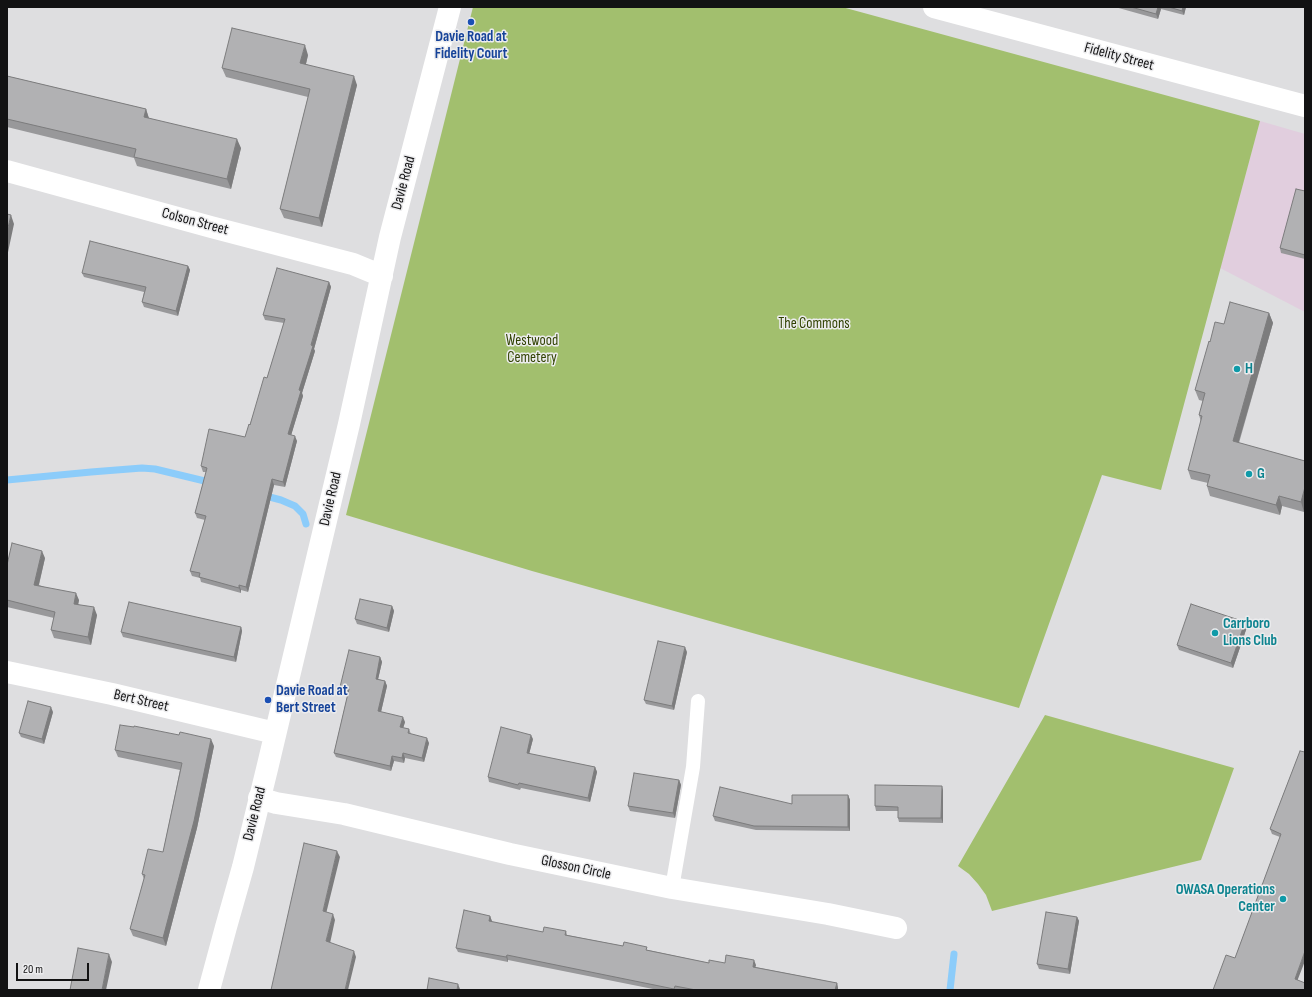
<!DOCTYPE html>
<style>
body{margin:0}
#map{position:relative;width:1312px;height:997px;overflow:hidden;background:#dedee0;font-family:"Sofia Sans Condensed",sans-serif}
canvas{display:block}
.frame{position:absolute;inset:0;border:8px solid #121213;pointer-events:none}
.scale{position:absolute;left:16px;top:963px;width:73px;height:18px;box-sizing:border-box;border:2px solid #121213;border-top:0;padding-left:5px;font-size:12px;line-height:14px;white-space:nowrap;color:#121213;-webkit-text-stroke:3px #ececee;paint-order:stroke}
</style>
<div id="map">
<canvas width="1312" height="997"></canvas>
<div class="frame"></div>
<div class="scale">20 m</div>
</div>
<script>
const context = document.querySelector('canvas').getContext('2d');
context.lineJoin = 'round';
function fill(path, color) {
  context.fillStyle = color;
  context.fill(path, 'evenodd');
}
function shape(rows) {
  const path = new Path2D();
  for (const r of rows) {
    path.moveTo(r[0], r[1]);
    for (let i = 2; i < r.length; i += 2) path.lineTo(r[i], r[i + 1]);
  }
  return path;
}
function strokePath(path, color, width, dash) {
  context.strokeStyle = color;
  context.lineWidth = width;
  context.lineCap = dash ? 'butt' : 'round';
  context.setLineDash(dash || []);
  context.stroke(path);
}
function write(font, color, halo, rows, align = 'center') {
  context.font = font + ' "Sofia Sans Condensed",sans-serif';
  context.lineWidth = 3;
  context.setLineDash([]);
  context.textBaseline = 'middle';
  context.strokeStyle = halo;
  context.fillStyle = color;
  for (const [text, x, y, turn = 0] of rows) {
    context.save();
    context.translate(x, y);
    context.rotate((+turn || 0) * Math.PI / 180);
    context.textAlign = isNaN(turn) ? turn : align;
    if (halo) context.strokeText(text, 0, 0);
    context.fillText(text, 0, 0);
    context.restore();
  }
}
const commercial = shape([
 [1260,121,1305,134,1305,312,1220,268]
]);
const green = shape([
 [473,7,842,7,1260,121,1161,490,1102,475,1019,708,532,571,346,515],
 [1045,715,1234,768,1201,860,992,911,986,895,978,884,969,874,958,866]
]);
const stream = shape([
 [7,480,91,472,142,468,155,469,213,483],
 [262,495,281,500,295,506,303,514,306,524],
 [950,990,954,954]
]);
const lane = shape([
 [672,888,693,767,698,701]
]);
const street = shape([
 [934,7,1305,106],
 [7,171,211,227,353,264,382,276],
 [7,672,112,694,275,733],
 [259,798,276,803,344,814,510,854,672,888,828,914,896,928],
 [209,990,226,927,243,867,267,769,349,424,390,237,450,7]
]);
const wall = shape([
 [1115,7,1186,7,1184,15,1161,9,1158,19],
 [308,55,306,64,357,85,322,227,284,218,280,209,308,97,226,77,222,68],
 [7,76,146,109,149,118,241,148,231,189,137,166,134,158,7,127],
 [1305,191,1305,259,1281,253,1280,248],
 [188,266,190,270,178,316,144,307,142,302,144,292,84,277,82,273],
 [329,282,331,287,314,349,315,351,302,393,303,396,291,435,297,441,285,487,274,485,248,592,241,590,241,593,201,582,200,578,192,576,190,571,205,520,197,518,195,513,206,472,203,472,201,466,245,437,267,378,284,323,265,320,263,315],
 [1269,313,1273,323,1239,443,1305,461,1305,509,1304,512,1282,506,1280,515,1210,496,1207,486,1208,483,1191,479,1188,470,1201,422,1199,415,1203,401,1199,400,1195,390,1210,342,1224,324],
 [45,558,39,585,79,600,78,604,97,615,91,645,54,638,51,630,54,618,7,607,7,565],
 [392,606,394,611,389,632,357,624,355,619],
 [1245,622,1247,627,1233,668,1179,650,1177,645],
 [241,627,242,631,236,662,123,637,121,632],
 [687,652,674,710,646,704,644,700],
 [380,657,382,662,378,679,385,681,387,686,381,712,405,722,403,728,409,729,411,734,429,743,424,762,405,758,404,763,394,761,391,771,336,757,334,753,348,693,342,692,340,687],
 [53,712,44,744,21,737,19,733],
 [533,739,529,754,595,767,597,772,590,802,521,788,520,790,489,782,488,777],
 [214,746,197,828,166,946,133,936,130,929,144,879,142,874,163,852,180,770,118,757,115,750],
 [1300,751,1298,980,1235,958,1280,837,1272,834,1270,829],
 [679,780,681,785,675,818,630,811,628,806],
 [943,790,943,823,899,822,898,818,898,811,876,811,875,806],
 [848,795,850,800,850,831,756,830,715,821,713,816],
 [490,916,492,922,543,932,566,931,567,935,623,946,648,950,709,963,725,963,756,965,755,967,837,983,838,988,838,990,658,990,508,960,508,962,458,952,456,948],
 [1077,917,1079,921,1070,974,1039,969,1037,964]
]);
const shadedWall = shape([
 [1158,7,1160,7,1161,9,1158,19,1156,14],
 [1183,7,1186,7,1184,15,1182,11],
 [305,45,308,55,304,72,300,63],
 [354,76,357,85,322,227,319,218],
 [146,109,149,119,144,117],
 [237,139,241,148,231,189,227,179],
 [11,215,14,224,7,257,7,232],
 [188,266,190,270,178,316,176,311],
 [329,282,331,287,314,349,315,351,302,393,303,396,290,439,288,434,299,390],
 [1269,313,1273,323,1236,451,1233,441],
 [295,436,297,441,285,487,283,482],
 [272,479,274,485,248,592,246,587],
 [1305,487,1305,509,1304,512,1301,502],
 [1279,496,1282,506,1280,515,1276,505],
 [42,551,45,558,37,592,34,585],
 [239,585,241,590,241,593,239,588],
 [76,593,79,600,77,611,74,604],
 [392,606,394,611,389,632,387,628],
 [94,607,97,615,91,645,88,637],
 [1245,622,1247,627,1233,668,1231,663],
 [241,627,242,631,236,662,234,657],
 [685,647,687,652,674,710,672,706],
 [380,657,382,662,377,684,376,679],
 [385,681,387,686,380,716,378,711],
 [51,707,53,712,44,744,42,739],
 [403,717,405,722,402,732,400,727],
 [531,735,533,739,528,758,527,753],
 [427,738,429,743,424,762,422,758],
 [211,739,214,746,197,828,166,946,163,938],
 [403,753,405,758,404,763,402,758],
 [392,756,394,761,391,771,390,766],
 [595,767,597,772,590,802,588,798],
 [679,780,681,785,675,818,673,813],
 [942,786,943,790,943,823,941,818],
 [848,795,850,800,850,831,848,827],
 [337,851,340,857,325,918,323,911],
 [333,914,335,920,329,948,326,941],
 [490,916,492,921,491,926,489,921],
 [1077,917,1079,921,1070,974,1068,969],
 [354,951,356,957,348,990,345,990],
 [1305,951,1305,961,1296,984,1295,979],
 [109,954,112,962,106,990,102,990],
 [507,955,508,960,508,962,506,957],
 [754,960,756,965,754,972,753,967],
 [837,983,838,988,838,990,835,990],
 [458,984,460,989,460,990,457,990]
]);
const building = shape([
 [1131,7,1158,7,1156,14,1131,7],
 [1169,7,1183,7,1182,11,1169,7],
 [232,28,305,45,300,63,354,76,319,218,280,209,310,89,222,68,232,28],
 [7,76,146,109,144,117,237,139,227,179,134,157,136,149,7,119,7,76],
 [1296,189,1305,191,1305,255,1280,248,1296,189],
 [7,214,11,215,7,232,7,214],
 [90,241,188,266,176,311,142,302,146,287,82,273,90,241],
 [277,268,329,282,311,345,313,346,299,390,301,391,288,434,295,436,283,482,272,479,246,587,239,585,239,588,199,577,200,573,190,571,206,516,195,513,207,468,201,466,209,429,245,437,249,424,250,425,264,377,267,378,285,319,263,315,277,268],
 [1230,302,1269,313,1233,441,1305,461,1305,487,1301,502,1279,496,1276,505,1207,486,1210,475,1188,470,1202,416,1199,415,1205,393,1195,390,1209,341,1210,342,1215,322,1224,324,1230,302],
 [12,543,42,551,34,585,76,593,74,604,94,607,88,637,51,630,55,612,7,600,7,565,12,543],
 [360,599,392,606,387,628,355,619,360,599],
 [129,602,241,627,234,657,121,632,129,602],
 [1191,604,1245,622,1231,663,1177,645,1191,604],
 [658,641,685,647,672,706,644,700,658,641],
 [349,650,380,657,376,679,385,681,378,711,403,717,400,727,409,729,408,733,427,738,422,758,403,753,402,758,392,756,390,766,334,753,349,689,340,687,349,650],
 [28,701,51,707,42,739,19,733,28,701],
 [120,725,134,727,134,726,179,735,180,732,211,739,194,821,163,938,130,929,145,875,142,874,148,849,163,852,182,763,115,750,120,725],
 [501,727,531,735,527,753,595,767,588,798,519,783,518,785,488,777,501,727],
 [1300,751,1305,752,1305,951,1295,979,1305,983,1305,990,1213,990,1226,955,1235,958,1281,834,1270,829,1300,751],
 [634,773,679,780,673,813,628,806,634,773],
 [875,785,942,786,941,818,898,818,898,807,875,806,875,785],
 [720,787,792,804,792,795,848,795,848,827,754,826,713,816,720,787],
 [304,843,337,851,323,911,333,914,326,941,354,951,345,990,271,990,304,843],
 [464,910,490,916,489,921,543,932,544,927,566,931,565,935,623,946,624,942,647,947,646,950,709,963,709,960,725,963,726,955,754,960,753,967,837,983,835,990,696,990,675,986,674,989,507,955,506,957,456,948,464,910],
 [1046,912,1077,917,1068,969,1037,964,1046,912],
 [78,948,109,954,102,990,70,990,78,948],
 [429,978,458,984,457,990,427,990,429,978]
]);
const markers = [
 [471,22,4,"#1a4fb4"],
 [1237,369,4,"#0f9aa8"],
 [1249,474,4,"#0f9aa8"],
 [1215,633,4,"#0f9aa8"],
 [268,700,4,"#1a4fb4"],
 [1283,899,4,"#0f9aa8"]
];
const transitNames = [
 ["Davie Road at",471,37],
 ["Fidelity Court",471,54],
 ["Davie Road at",276,691,"left"],
 ["Bert Street",276,708,"left"]
];
const streetNames = [
 ["Fidelity Street",1119,57,15],
 ["Davie Road",404,183,-75],
 ["Colson Street",195,222,15],
 ["Davie Road",331,499,-77],
 ["Bert Street",141,701,13],
 ["Davie Road",255,814,-76],
 ["Glosson Circle",576,868,12]
];
const parkNames = [
 ["The Commons",814,324],
 ["Westwood",532,341],
 ["Cemetery",532,358]
];
const cultureNames = [
 ["H",1245,369],
 ["G",1257,474],
 ["Carrboro",1223,624],
 ["Lions Club",1223,641],
 ["OWASA Operations",1275,890,"right"],
 ["Center",1275,907,"right"]
];
fill(commercial, '#e1cede');
fill(green, '#a2bf6e');
strokePath(stream, '#8cccfa', 7);
strokePath(lane, '#fff', 14);
strokePath(street, '#fff', 22);
fill(wall, '#98989a');
fill(shadedWall, '#7c7c7d');
fill(building, '#b1b1b3');
strokePath(building, '#7c7c7d', 1);
for (const [x, y, r, color] of markers) {
  const dot = new Path2D();
  dot.arc(x, y, r, 0, 2 * Math.PI);
  context.fillStyle = color;
  context.fill(dot);
  strokePath(dot, '#ececee', 1.5);
}
write('bold 15px', '#164399', '#ececee', transitNames);
write('15px', '#121213', '#ececee', streetNames);
write('15px', '#314202', '#ececee', parkNames);
write('bold 15px', '#0d838f', '#ececee', cultureNames, 'left');
</script>
